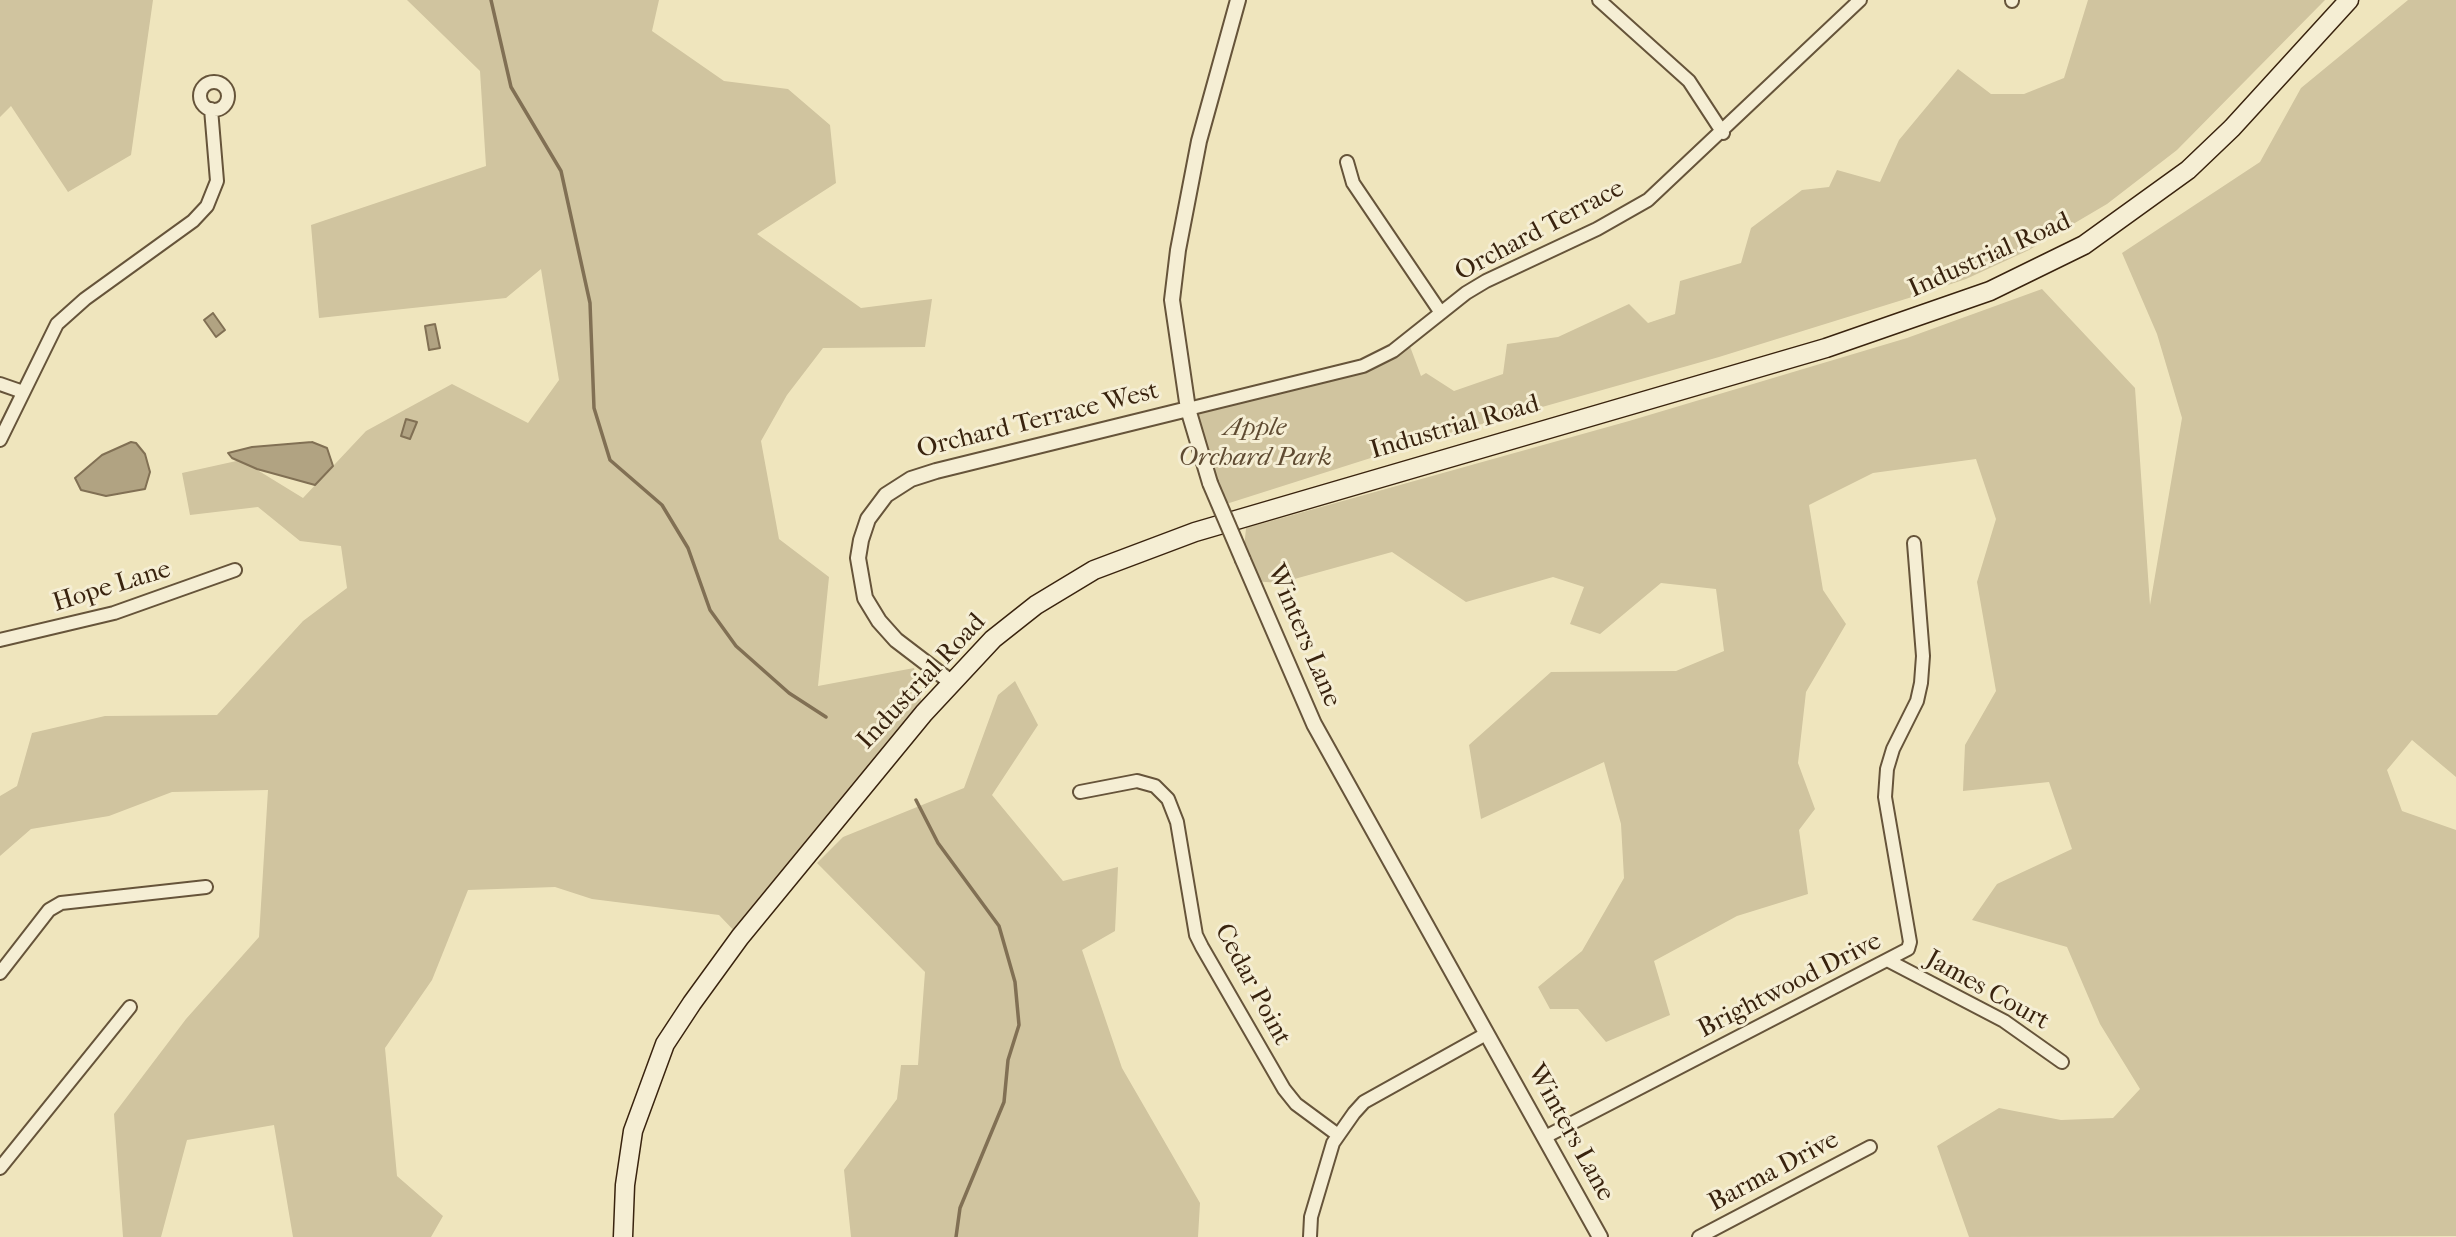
<!DOCTYPE html>
<style>
body{margin:0}
canvas{display:block;background:#efe5bd}
</style>
<canvas width="2456" height="1237"></canvas>
<script>
const context = document.querySelector('canvas').getContext('2d');
context.lineJoin = 'round';
function fill(path, color) {
  context.fillStyle = color;
  context.fill(path, 'evenodd');
}
function shape(rows) {
  const path = new Path2D();
  for (const r of rows) {
    if (r.length === 3) {
      path.moveTo(r[0] + r[2], r[1]);
      path.arc(r[0], r[1], r[2], 0, 2 * Math.PI);
      continue;
    }
    path.moveTo(r[0], r[1]);
    for (let i = 2; i < r.length; i += 2) path.lineTo(r[i], r[i + 1]);
  }
  return path;
}
function strokePath(path, color, width, dash) {
  context.strokeStyle = color;
  context.lineWidth = width;
  context.lineCap = dash ? 'butt' : 'round';
  context.setLineDash(dash || []);
  context.stroke(path);
}
function write(font, color, halo, rows, align = 'center') {
  context.font = font + ' "IM FELL French Canon",serif';
  context.lineWidth = 6;
  context.setLineDash([]);
  context.textBaseline = 'middle';
  context.strokeStyle = halo;
  context.fillStyle = color;
  for (const [text, x, y, turn = 0] of rows) {
    context.save();
    context.translate(x, y);
    context.rotate((+turn || 0) * Math.PI / 180);
    context.textAlign = isNaN(turn) ? turn : align;
    if (halo) context.strokeText(text, 0, 0);
    context.fillText(text, 0, 0);
    context.restore();
  }
}
const green = shape([
 [0,0,153,0,131,155,68,192,11,106,0,117],
 [407,0,659,0,652,31,724,81,788,89,830,125,836,183,757,234,861,308,932,299,925,347,823,348,787,395,761,441,779,539,829,577,818,686,914,668,924,713,740,937,719,915,592,899,555,887,468,890,432,980,385,1048,397,1176,443,1216,431,1237,293,1237,274,1125,187,1140,161,1237,123,1237,114,1114,186,1019,259,937,268,790,172,792,109,816,31,829,0,856,0,796,17,786,32,733,105,716,217,715,303,621,347,588,341,546,300,541,258,507,190,515,182,473,241,460,303,498,366,431,452,384,528,423,559,380,541,269,506,298,319,318,311,225,486,166,480,71],
 [2088,0,2325,0,2177,150,2107,204,2029,250,1966,279,1912,297,1719,357,1443,435,1223,505,1188,409,1346,372,1408,341,1421,376,1426,373,1454,391,1503,374,1507,344,1558,337,1629,304,1648,323,1675,314,1680,281,1741,263,1751,228,1802,190,1829,187,1837,170,1880,182,1899,140,1958,69,1991,94,2024,94,2064,78],
 [2408,0,2456,0,2456,777,2412,740,2387,770,2402,811,2456,830,2456,1236,1969,1237,1937,1146,1999,1108,2061,1120,2113,1118,2140,1089,2100,1024,2067,947,1972,920,1997,884,2072,849,2049,782,1963,791,1965,745,1996,691,1977,582,1996,519,1976,459,1873,473,1809,505,1823,590,1846,624,1806,692,1798,763,1815,809,1799,830,1808,894,1737,916,1654,961,1670,1015,1606,1042,1578,1009,1550,1009,1538,987,1582,951,1624,878,1621,824,1604,762,1481,819,1469,745,1551,672,1676,671,1724,651,1716,589,1661,583,1600,634,1570,624,1584,587,1553,577,1466,602,1392,552,1280,583,1252,581,1243,560,1246,528,1629,421,1907,338,2042,289,2135,388,2150,605,2182,418,2157,334,2122,253,2260,162,2301,88],
 [1015,681,1038,725,992,795,1063,881,1118,867,1115,931,1082,950,1122,1068,1200,1203,1198,1237,851,1237,844,1170,897,1099,901,1065,918,1065,925,972,817,863,843,837,964,788,998,695]
]);
const water = shape([
 [213,313,225,330,216,337,204,320,213,313],
 [435,324,440,348,429,350,425,326,435,324],
 [406,419,417,422,410,439,401,436,406,419],
 [131,442,136,443,145,454,150,472,145,489,106,496,81,490,75,478,102,455,131,442],
 [312,442,327,448,333,466,315,485,257,469,232,458,228,453,252,447,312,442]
]);
const stream = shape([
 [491,0,511,87,561,171,590,303,594,408,610,460,662,505,688,548,710,610,736,646,789,693,826,717],
 [916,800,938,843,999,926,1015,982,1019,1025,1008,1060,1004,1102,960,1208,956,1237]
]);
const minor = shape([
 [1599,0,1689,81,1723,133],
 [2012,0,2012,1],
 [214,96,14],
 [1347,162,1353,183,1441,313],
 [0,384,23,392],
 [1188,409,1363,366,1393,351,1466,293,1486,281,1597,229,1648,200,1860,0],
 [0,440,57,324,85,299,193,221,207,206,217,181,211,109],
 [0,640,114,613,235,570],
 [1080,792,1137,781,1155,786,1168,799,1177,822,1196,935,1202,947,1284,1089,1296,1104,1338,1135],
 [1889,961,2004,1021,2062,1062],
 [0,973,49,910,61,903,206,887],
 [1545,1137,1908,949,1910,942,1885,797,1887,769,1893,749,1917,701,1921,683,1923,656,1914,543],
 [0,1168,130,1007],
 [1310,1237,1311,1217,1333,1143,1354,1113,1364,1102,1486,1034],
 [1699,1237,1870,1147]
]);
const tertiary = shape([
 [1210,483,1188,409,1172,300,1178,250,1199,141,1238,0],
 [1243,560,1314,724,1600,1237],
 [951,682,896,640,879,621,865,598,858,558,861,540,868,519,886,495,911,479,936,471,1188,409]
]);
const secondary = shape([
 [623,1237,625,1185,633,1131,665,1044,692,1003,740,937,924,713,993,639,1036,605,1094,570,1195,532,1826,348,1990,291,2084,245,2188,170,2232,128,2349,0]
]);
const tertiaryBridge = shape([
 [1210,483,1243,560]
]);
const streetNames = [
 ["Orchard Terrace",1540,231,-28],
 ["Industrial Road",1990,256,-24],
 ["Orchard Terrace West",1038,421,-14],
 ["Industrial Road",1455,428,-16],
 ["Hope Lane",112,587,-17],
 ["Winters Lane",1303,636,67],
 ["Industrial Road",922,682,-47],
 ["Cedar Point",1252,985,62],
 ["Brightwood Drive",1790,986,-27],
 ["James Court",1987,991,29],
 ["Winters Lane",1570,1133,61],
 ["Barma Drive",1774,1172,-28]
];
const parkNames = [
 ["Apple",1255,429],
 ["Orchard Park",1255,459]
];
fill(green, '#d0c49f');
fill(water, '#b1a382');
strokePath(water, '#817054', 2);
strokePath(stream, '#817054', 3.5);
strokePath(minor, '#66543a', 16);
strokePath(tertiary, '#66543a', 18);
strokePath(secondary, '#39230e', 21);
strokePath(minor, '#f5eed4', 12);
strokePath(tertiary, '#f5eed4', 14);
strokePath(secondary, '#f5eed4', 18);
strokePath(tertiaryBridge, '#66543a', 18, []);
strokePath(tertiaryBridge, '#f5eed4', 14);
write('26px', '#39230e', '#f5eed4', streetNames);
write('italic 26px', '#5f4b32', '#f5eed4', parkNames);
</script>
